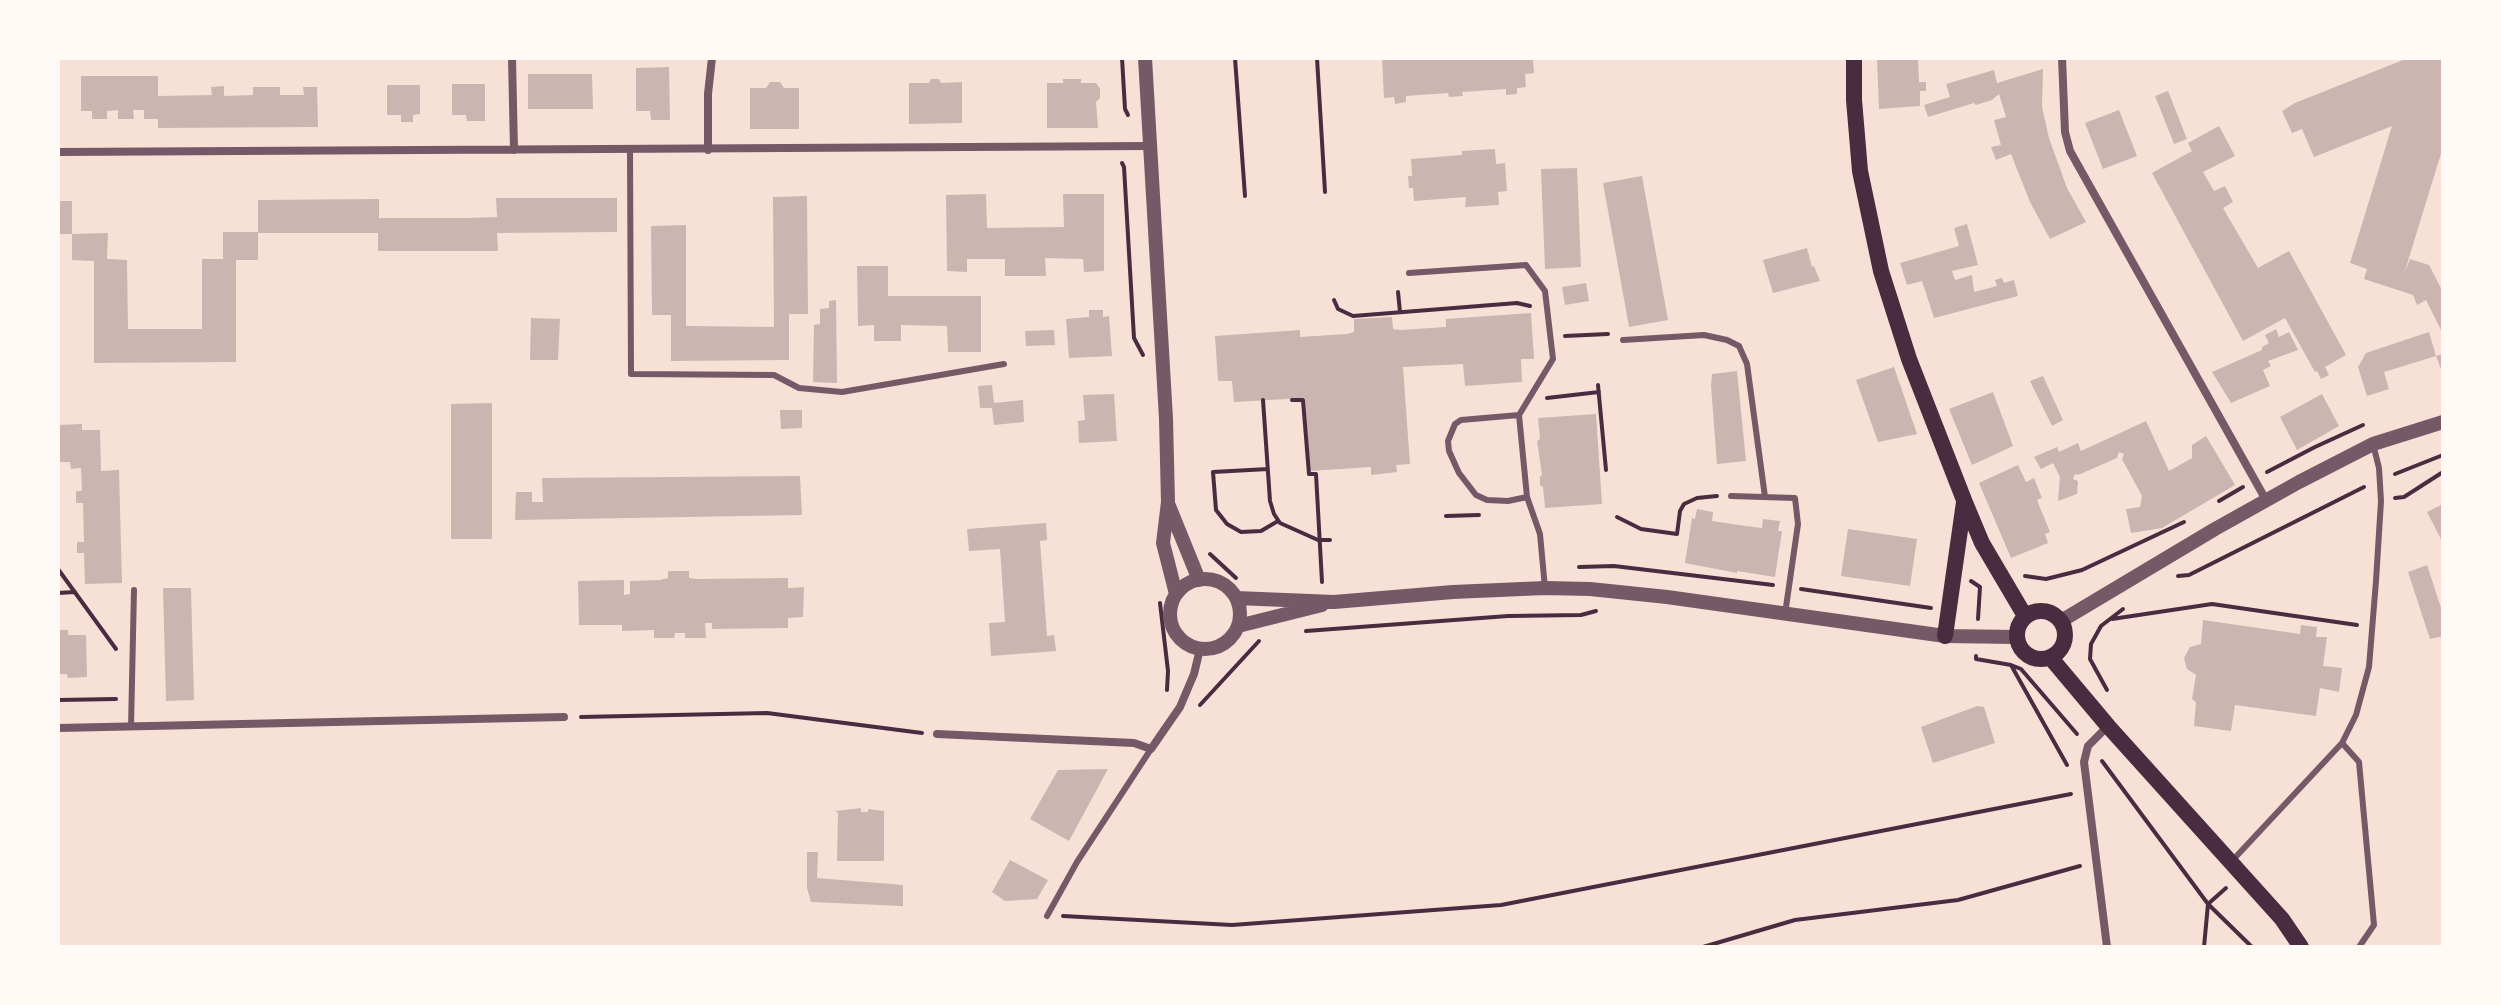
<!DOCTYPE html>
<style>
body{margin:0}
#map{position:relative;width:2501px;height:1005px;overflow:hidden;background:#f7e1d7;font-family:Figtree,sans-serif}
canvas{display:block}
.frame{position:absolute;inset:0;border:60px solid #fffaf5;pointer-events:none}
</style>
<div id="map">
<canvas width="2501" height="1005"></canvas>
<div class="frame"></div>
</div>
<script>
const context = document.querySelector('canvas').getContext('2d');
context.lineJoin = 'round';
function fill(path, color) {
  context.fillStyle = color;
  context.fill(path, 'evenodd');
}
function shape(rows) {
  const path = new Path2D();
  for (const r of rows) {
    if (r.length === 3) {
      path.moveTo(r[0] + r[2], r[1]);
      path.arc(r[0], r[1], r[2], 0, 2 * Math.PI);
      continue;
    }
    path.moveTo(r[0], r[1]);
    for (let i = 2; i < r.length; i += 2) path.lineTo(r[i], r[i + 1]);
  }
  return path;
}
function strokePath(path, color, width, dash) {
  context.strokeStyle = color;
  context.lineWidth = width;
  context.lineCap = dash ? 'butt' : 'round';
  context.setLineDash(dash || []);
  context.stroke(path);
}
const building = shape([
 [1382,58,1533,58,1534,73,1525,74,1526,87,1517,88,1517,94,1506,95,1506,89,1462,92,1463,96,1449,97,1448,93,1406,96,1406,102,1395,104,1394,97,1384,98],
 [1877,58,1918,58,1919,82,1926,82,1926,91,1920,91,1920,106,1879,109],
 [2408,58,2443,58,2443,147,2404,274,2410,259,2429,265,2443,292,2443,334,2426,300,2417,305,2413,295,2364,279,2367,269,2350,263,2392,126,2314,157,2302,129,2292,133,2282,111,2295,103],
 [669,67,670,120,651,120,650,111,636,111,636,68],
 [2043,69,2042,107,2049,138,2067,188,2086,222,2050,239,2030,202,2011,154,1996,160,1991,147,2001,145,1994,120,2006,117,1999,94,1992,100,1976,105,1974,103,1928,117,1924,105,1950,97,1946,84,1994,70,1997,83],
 [528,74,592,74,593,109,528,109],
 [81,76,158,76,158,96,212,95,211,87,224,86,224,96,253,95,253,87,280,87,280,95,304,95,303,87,317,87,318,127,158,128,158,119,144,119,144,110,133,110,134,119,118,119,118,110,107,111,107,119,92,119,92,111,81,111],
 [931,79,939,79,941,83,962,82,962,123,909,124,909,83,929,83],
 [1063,79,1081,79,1081,83,1096,83,1100,89,1100,98,1096,102,1098,128,1047,128,1047,83,1063,83],
 [770,82,780,82,784,88,799,88,799,129,750,129,750,88,766,88],
 [452,84,485,84,485,121,467,121,466,115,452,115],
 [387,85,420,85,420,114,413,115,413,122,401,122,401,115,387,115],
 [2168,91,2187,139,2174,144,2155,96],
 [2119,110,2137,156,2103,169,2085,123],
 [2219,126,2235,156,2203,172,2214,191,2225,186,2233,202,2223,208,2258,268,2289,251,2346,355,2325,367,2329,375,2321,379,2317,371,2315,372,2285,318,2243,341,2152,173,2192,151,2188,143],
 [1495,149,1496,164,1505,163,1507,191,1498,192,1499,205,1465,207,1466,197,1414,201,1413,188,1409,188,1408,176,1412,176,1411,159,1462,155,1462,151],
 [1577,168,1581,267,1545,269,1541,169],
 [1642,176,1668,320,1629,327,1603,183],
 [986,194,987,228,1064,227,1063,194,1104,194,1104,271,1084,272,1083,259,1045,258,1046,276,1005,276,1005,259,967,259,967,272,947,271,946,195],
 [807,196,808,314,789,314,789,360,671,361,671,315,652,315,651,226,686,225,686,326,774,327,773,197],
 [496,198,617,198,617,232,497,233,498,251,378,251,378,233,258,233,258,200,379,199,379,218,467,218,497,217],
 [58,201,72,201,72,234,108,233,107,259,127,260,128,329,202,329,202,259,223,259,223,232,258,232,258,260,236,260,236,362,94,363,94,261,72,260,72,234,58,234],
 [1967,224,1978,265,1952,271,1955,280,1972,275,1974,292,1997,286,1995,280,2002,278,2004,283,2014,280,2018,296,1934,318,1922,281,1907,285,1900,263,1959,246,1954,228],
 [1807,248,1812,267,1814,266,1820,281,1773,293,1763,260],
 [857,266,888,266,888,296,981,296,981,352,948,352,947,326,901,325,901,341,874,341,874,325,858,326],
 [1586,283,1589,301,1565,305,1562,287],
 [836,300,837,383,813,382,814,325,820,324,820,309,829,308,829,301],
 [1089,310,1103,310,1103,317,1109,316,1112,356,1069,358,1066,319,1089,317],
 [1531,313,1534,359,1521,359,1522,382,1465,386,1463,364,1403,367,1410,464,1396,465,1397,472,1371,475,1371,467,1310,471,1305,398,1234,402,1232,381,1218,381,1215,336,1300,330,1300,337,1347,334,1354,332,1354,319,1392,317,1393,329,1400,330,1446,327,1446,319],
 [531,318,560,319,558,360,530,360],
 [2276,329,2279,337,2289,332,2298,350,2268,361,2271,366,2263,370,2270,386,2231,403,2212,372,2262,350,2262,347,2269,343,2265,335],
 [1054,330,1055,345,1026,346,1025,331],
 [2429,332,2436,356,2443,354,2443,374,2436,356,2384,372,2389,389,2367,396,2358,367,2366,353],
 [1894,367,1917,434,1878,442,1856,380],
 [1737,371,1746,461,1717,464,1711,386,1712,374],
 [2043,376,2063,420,2052,426,2030,381],
 [992,385,994,403,1023,400,1024,422,994,425,992,408,980,408,978,386],
 [1993,392,2013,446,1972,465,1949,409],
 [1114,394,1117,441,1079,443,1078,421,1085,420,1083,395],
 [2322,394,2339,426,2297,450,2280,417],
 [492,403,492,539,451,539,451,404],
 [780,410,802,410,802,428,781,429],
 [1596,414,1602,504,1545,508,1543,487,1540,485,1540,477,1542,475,1537,441,1540,439,1538,418],
 [2146,421,2169,471,2192,458,2192,445,2206,436,2235,485,2162,528,2131,533,2126,509,2140,507,2142,496,2122,459,2124,454,2119,452,2117,458,2078,475,2075,474,2073,479,2078,481,2077,494,2058,501,2060,477,2053,463,2041,469,2034,457,2057,447,2059,452,2078,443,2081,451],
 [82,424,82,430,100,430,101,471,119,470,122,583,85,584,84,553,77,553,77,542,84,542,83,503,76,503,76,491,82,491,81,468,71,469,70,462,58,462,58,425],
 [2018,465,2026,482,2034,478,2042,498,2037,500,2050,532,2045,534,2048,543,2011,558,1979,483],
 [800,476,802,515,515,520,516,492,532,492,532,502,543,502,542,478],
 [2443,504,2443,543,2427,512],
 [1697,509,1713,512,1712,521,1746,526,1762,528,1763,519,1780,521,1778,531,1782,531,1775,577,1737,571,1737,573,1685,563,1692,518,1695,519],
 [1046,523,1047,540,1040,541,1047,636,1054,635,1056,651,991,656,989,623,1005,622,1000,549,969,551,967,529],
 [1848,529,1917,539,1910,586,1841,576],
 [2427,565,2443,614,2443,636,2430,639,2408,572],
 [668,571,689,571,689,578,697,579,788,578,788,588,804,587,803,617,788,618,788,628,712,629,712,623,705,623,706,638,685,638,685,633,675,633,674,638,654,638,654,630,622,631,622,625,579,625,578,581,624,580,624,595,630,594,630,581,660,580,668,578],
 [163,588,191,588,194,700,166,701],
 [2203,620,2300,634,2301,625,2317,627,2316,637,2327,637,2323,666,2342,668,2339,692,2320,688,2316,716,2235,705,2231,731,2194,726,2196,702,2192,699,2196,675,2187,669,2184,658,2190,647,2201,644],
 [58,630,68,630,68,635,86,635,87,677,68,678,67,674,58,674],
 [1977,706,1984,707,1995,743,1933,763,1921,727],
 [1108,769,1069,841,1030,819,1058,770],
 [861,808,861,812,868,812,868,809,884,811,884,861,837,861,838,813,835,811],
 [807,852,818,852,817,878,903,885,903,906,811,902,807,888],
 [1010,860,1048,880,1037,899,1005,901,992,892]
]);
const path = shape([
 [1122,58,1125,109,1128,115],
 [1235,58,1245,196],
 [1317,58,1325,192],
 [1122,163,1124,167,1134,338,1143,355],
 [1398,292,1400,312],
 [1334,300,1338,309,1353,316,1517,303,1530,306],
 [1565,336,1608,334],
 [1598,385,1606,470],
 [1547,398,1599,392],
 [1263,400,1270,501,1274,514,1280,523,1318,540,1330,540],
 [1292,400,1303,400,1309,474,1316,474,1322,582],
 [1268,469,1213,472,1216,510,1227,524,1241,532,1261,531,1278,521],
 [2267,472,2315,447,2363,425],
 [2395,474,2443,455],
 [2395,498,2404,497,2443,472],
 [2219,501,2243,487],
 [1446,516,1479,515],
 [1617,517,1641,529,1677,534,1680,511,1684,504,1697,498,1717,496],
 [1210,554,1236,578],
 [1579,567,1614,566,1773,585],
 [58,569,116,649],
 [2025,576,2046,579,2082,570,2184,522],
 [2178,576,2189,575,2364,487],
 [1971,581,1980,587,1978,619],
 [1801,589,1931,608],
 [58,593,75,592],
 [1160,603,1168,671,1167,690],
 [2112,619,2212,604,2357,625],
 [1306,631,1508,616,1581,615,1596,611],
 [1976,656,1976,659,2011,665,2021,669,2077,734],
 [2011,665,2067,765],
 [2107,690,2090,659,2091,644,2101,626,2123,609],
 [58,700,116,699],
 [1200,705,1259,641],
 [581,717,767,713,922,733],
 [2102,761,2208,904,2204,947],
 [2226,888,2208,904,2252,947],
 [1063,916,1232,925,1501,905,2071,794],
 [1703,947,1795,920,1958,900,2080,866]
]);
const service = shape([
 [630,150,631,374,774,375,799,388,842,392,1004,364],
 [1409,273,1526,265,1545,291,1553,359,1519,415,1527,497,1540,534,1545,588],
 [1623,340,1704,335,1727,340,1739,346,1747,364,1765,497],
 [1519,415,1461,420,1455,424,1448,441,1449,451,1459,473,1476,495,1487,500,1508,501,1527,497],
 [1731,496,1795,498,1798,524,1785,614],
 [131,727,134,590],
 [2342,743,2359,762,2374,925,2359,947],
 [2231,862,2342,743,2356,715,2369,667,2376,581,2381,501,2379,468,2373,444],
 [1047,916,1077,862,1151,749]
]);
const minor = shape([
 [512,58,514,150],
 [2062,58,2065,132,2070,151,2266,500],
 [708,150,708,94,712,58],
 [58,152,1150,146],
 [58,728,564,717],
 [937,734,1134,743,1151,749,1180,707,1194,674,1200,649],
 [2107,947,2084,762,2088,746,2108,726]
]);
const tertiary = shape([
 [1145,58,1166,419,1168,502,1163,543,1176,594],
 [1169,506,1199,580],
 [1205,614,35],
 [1236,598,1334,602,1453,592,1545,588,1590,589,1667,597,1945,636,2016,637],
 [2061,621,2215,529,2299,482,2373,444,2443,422],
 [1238,626,1322,605]
]);
const secondary = shape([
 [1854,58,1854,100,1860,171,1881,271,1909,359,1964,500,1982,543,2025,616],
 [2041,635,24],
 [1945,636,1964,502],
 [2050,657,2108,726,2282,919,2301,947]
]);
fill(building, '#ccb4b1');
strokePath(path, '#4a2c40', 4);
strokePath(service, '#755966', 6);
strokePath(minor, '#755966', 8);
strokePath(tertiary, '#755966', 14);
strokePath(secondary, '#4a2c40', 16);
</script>
